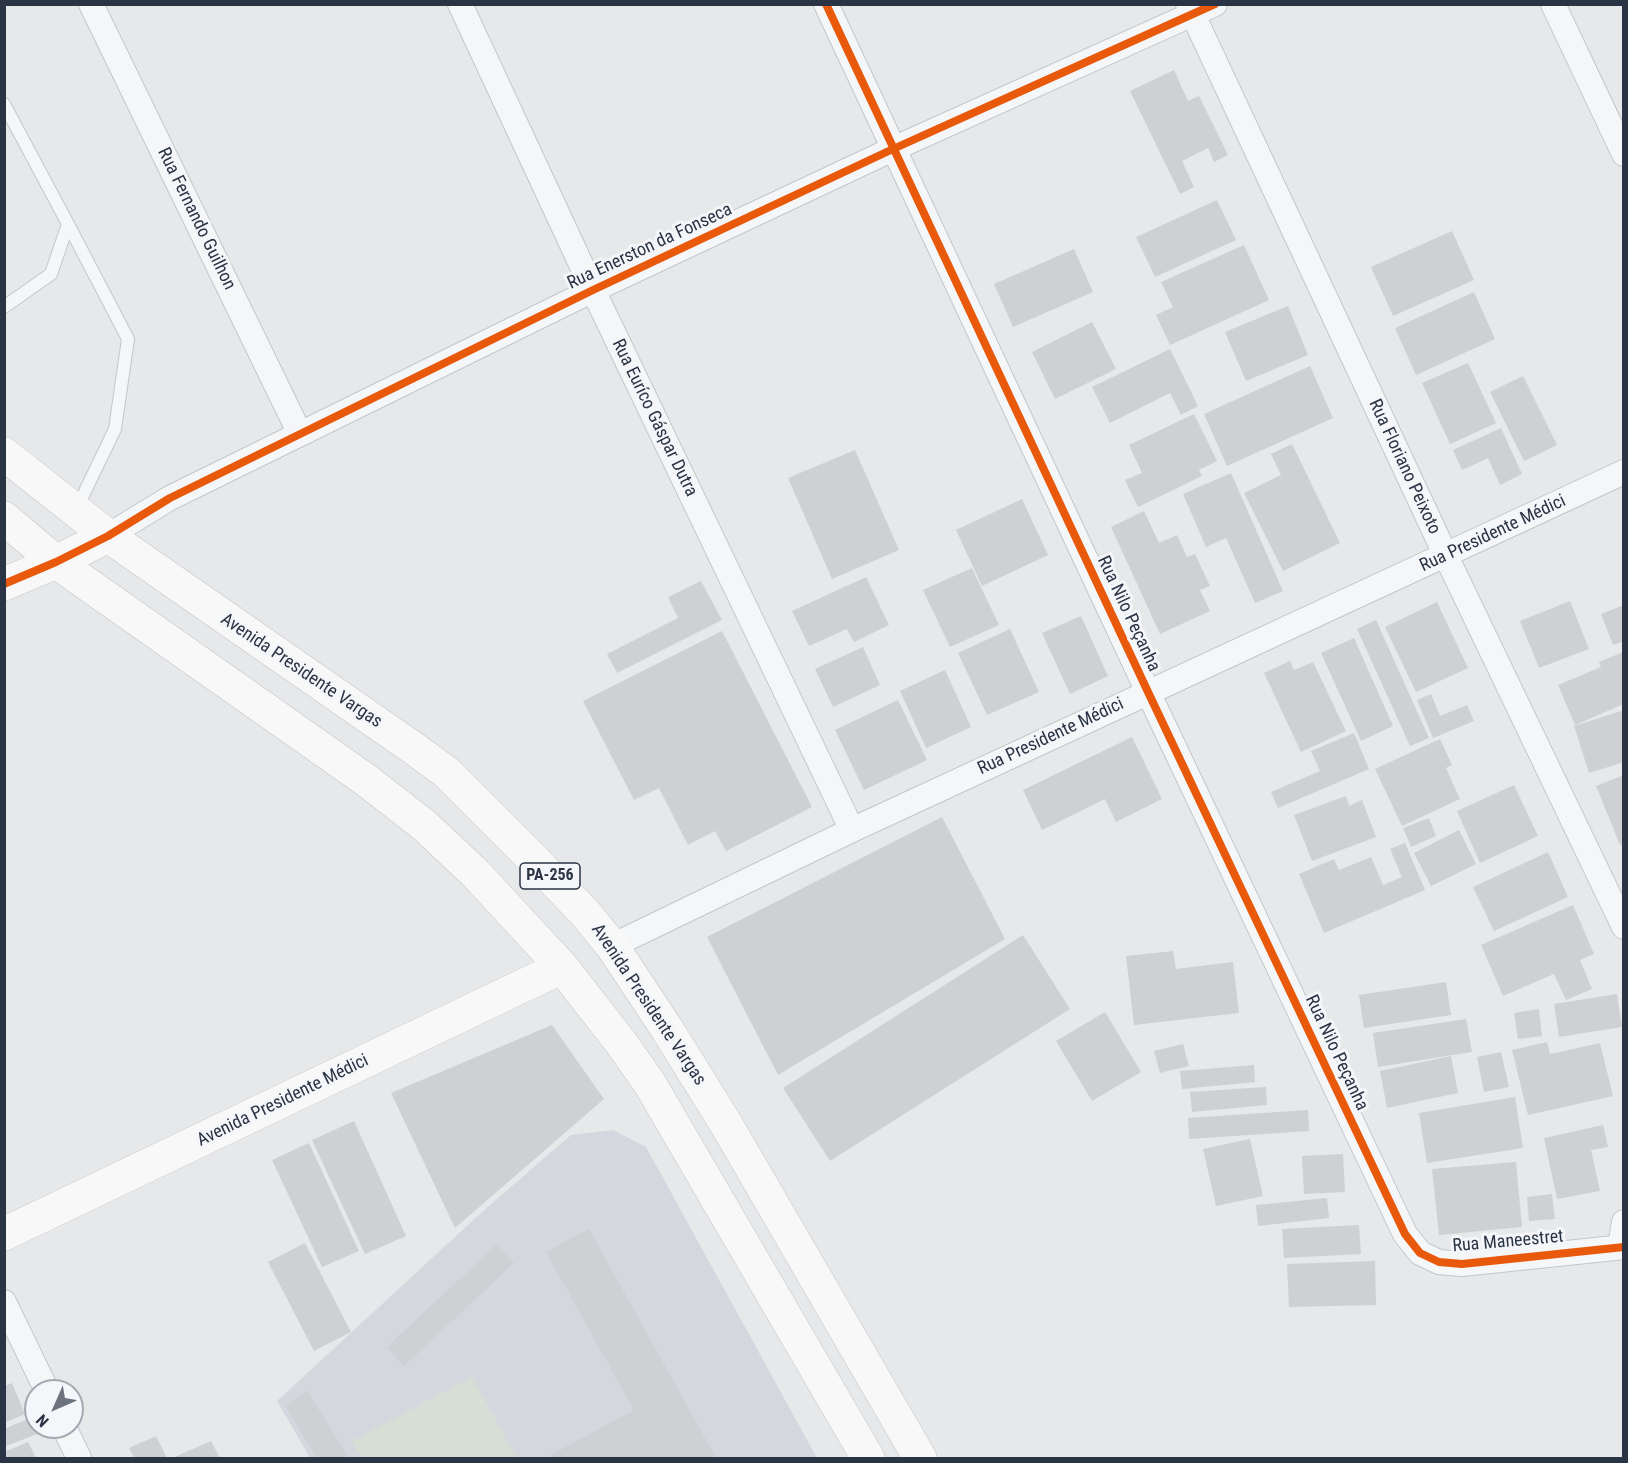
<!DOCTYPE html>
<meta charset="utf-8">
<style>
body{margin:0}
#map{position:relative;width:1628px;height:1463px;overflow:hidden;background:#e6e8ea;font-family:"Roboto Condensed",sans-serif}
canvas{display:block}
.frame{position:absolute;inset:0;border:6px solid #2b3445;pointer-events:none}
.north{position:absolute;left:24px;top:1379px;width:60px;height:60px;box-sizing:border-box;background:#f4f6f9;border:2px solid #a4a8b1;border-radius:50%;rotate:225deg;font-size:16px;font-weight:700;line-height:24px;text-align:center;color:#2b3445}
.north::after{content:'';display:block;margin:auto;width:21px;height:27px;background:#6c737f;clip-path:polygon(50% 0,100% 100%,50% 72%,0 100%)}
</style>
<div id="map">
<canvas width="1628" height="1463"></canvas>
<div class="frame"></div>
<div class="north">N</div>
</div>
<script>
const context = document.querySelector('canvas').getContext('2d');
context.lineJoin = 'round';
function fill(path, color) {
  context.fillStyle = color;
  context.fill(path, 'evenodd');
}
function shape(rows) {
  const path = new Path2D();
  for (const r of rows) {
    path.moveTo(r[0], r[1]);
    for (let i = 2; i < r.length; i += 2) path.lineTo(r[i], r[i + 1]);
  }
  return path;
}
function strokePath(path, color, width, dash) {
  context.strokeStyle = color;
  context.lineWidth = width;
  context.lineCap = dash ? 'butt' : 'round';
  context.setLineDash(dash || []);
  context.stroke(path);
}
function write(font, color, halo, rows, align = 'center') {
  context.font = font + ' "Roboto Condensed",sans-serif';
  context.lineWidth = 6;
  context.setLineDash([]);
  context.textBaseline = 'middle';
  context.strokeStyle = halo;
  context.fillStyle = color;
  for (const [text, x, y, turn = 0] of rows) {
    context.save();
    context.translate(x, y);
    context.rotate((+turn || 0) * Math.PI / 180);
    context.textAlign = isNaN(turn) ? turn : align;
    if (halo) context.strokeText(text, 0, 0);
    context.fillText(text, 0, 0);
    context.restore();
  }
}
const built = shape([
 [613,1130,646,1147,817,1458,310,1458,277,1401,482,1212,571,1135]
]);
const green = shape([
 [472,1377,517,1458,362,1458,352,1441]
]);
const building = shape([
 [1174,70,1188,101,1199,96,1228,155,1214,162,1208,148,1182,161,1194,187,1180,194,1130,91],
 [1217,200,1236,240,1155,277,1136,237],
 [1452,231,1474,280,1393,316,1371,267],
 [1244,245,1269,300,1170,345,1156,315,1173,307,1161,282],
 [1074,249,1093,292,1013,327,994,284],
 [1474,292,1495,339,1416,375,1395,328],
 [1288,306,1308,355,1246,381,1225,332],
 [1092,322,1116,369,1055,399,1032,352],
 [1170,349,1198,406,1181,415,1170,393,1110,423,1092,387],
 [1468,363,1496,423,1450,444,1422,383],
 [1310,366,1333,418,1227,466,1204,414],
 [1523,376,1557,445,1524,461,1490,392],
 [1194,414,1217,461,1199,470,1202,476,1138,507,1125,480,1142,473,1129,445],
 [1501,428,1522,474,1500,485,1488,458,1462,470,1453,450],
 [1292,444,1340,543,1283,571,1244,493,1281,475,1271,454],
 [855,450,899,550,832,579,788,478],
 [1231,473,1283,591,1255,603,1226,538,1206,547,1183,494],
 [1022,499,1048,555,982,586,956,530],
 [1144,511,1159,543,1177,535,1187,557,1195,554,1210,586,1200,590,1210,611,1160,634,1111,527],
 [972,568,999,625,950,647,923,590],
 [866,577,889,625,854,642,847,629,809,646,792,611],
 [701,581,722,620,617,673,607,654,678,618,668,597],
 [1570,601,1589,649,1539,668,1520,621],
 [1437,602,1468,668,1416,692,1385,627],
 [1624,605,1624,641,1613,645,1601,614],
 [1081,616,1108,676,1070,694,1042,633],
 [1376,620,1429,738,1410,746,1357,629],
 [1010,629,1039,692,987,715,958,653],
 [722,631,812,807,726,851,715,831,688,845,659,788,634,800,583,701],
 [1354,638,1393,726,1361,741,1321,653],
 [863,647,880,685,833,707,815,669],
 [1623,652,1624,704,1575,725,1558,685,1601,667,1599,662],
 [1290,661,1294,670,1313,662,1346,731,1301,752,1264,673],
 [945,670,971,727,926,748,900,691],
 [1431,694,1440,716,1467,705,1474,721,1433,738,1417,700],
 [898,700,927,760,864,790,835,730],
 [1624,710,1624,762,1589,773,1574,726],
 [1354,733,1369,769,1278,808,1271,792,1320,771,1311,751],
 [1132,737,1162,799,1116,822,1105,799,1042,830,1023,790],
 [1440,739,1452,765,1446,768,1460,799,1402,826,1375,769],
 [1624,775,1624,843,1620,845,1596,786],
 [1514,785,1538,836,1480,863,1457,811],
 [1346,796,1349,806,1362,800,1376,837,1312,861,1294,815],
 [942,817,1005,939,778,1075,707,937],
 [1429,818,1436,836,1411,847,1403,828],
 [1459,830,1476,864,1431,886,1414,853],
 [1405,843,1425,890,1324,933,1299,874,1334,859,1339,870,1371,857,1383,885,1402,877,1390,849],
 [1548,852,1568,897,1494,931,1473,887],
 [1573,905,1594,954,1580,960,1592,989,1566,1000,1554,974,1503,996,1481,945],
 [1023,935,1070,1009,830,1161,783,1088],
 [1173,951,1176,969,1233,962,1239,1013,1134,1025,1126,956],
 [1446,982,1451,1015,1364,1028,1359,995],
 [1617,994,1622,1027,1559,1037,1554,1004],
 [1539,1009,1542,1036,1518,1039,1514,1013],
 [1105,1012,1141,1072,1092,1101,1056,1041],
 [1466,1019,1472,1052,1378,1067,1373,1033],
 [552,1025,604,1099,455,1228,391,1093],
 [1547,1042,1550,1054,1600,1043,1613,1096,1528,1115,1512,1050],
 [1183,1044,1189,1066,1160,1073,1154,1051],
 [1501,1052,1509,1087,1484,1092,1477,1057],
 [1451,1056,1458,1093,1387,1108,1380,1071],
 [1254,1065,1255,1082,1182,1089,1180,1071],
 [1266,1087,1267,1105,1192,1112,1190,1092],
 [1515,1097,1523,1148,1427,1163,1419,1113],
 [1308,1110,1309,1131,1189,1139,1188,1118],
 [354,1121,406,1236,365,1254,312,1140],
 [1603,1125,1608,1147,1591,1150,1600,1191,1557,1199,1544,1138],
 [1250,1139,1263,1196,1216,1206,1203,1149],
 [309,1143,359,1251,322,1267,272,1160],
 [1343,1154,1345,1192,1304,1194,1302,1156],
 [1516,1162,1522,1227,1439,1235,1432,1169],
 [1552,1194,1555,1219,1529,1221,1527,1197],
 [1327,1198,1329,1218,1258,1226,1256,1205],
 [1359,1225,1361,1254,1284,1258,1282,1229],
 [589,1229,716,1458,553,1458,551,1455,634,1410,546,1252],
 [305,1243,351,1332,314,1351,268,1262],
 [496,1245,514,1263,404,1366,387,1347],
 [1375,1261,1376,1305,1289,1307,1287,1264],
 [12,1383,25,1414,4,1423,4,1386],
 [307,1391,349,1458,317,1458,285,1405],
 [30,1418,37,1434,4,1447,4,1429],
 [156,1436,167,1458,134,1458,129,1448],
 [211,1441,220,1458,172,1458],
 [28,1442,36,1458,4,1458,4,1452]
]);
const lane = shape([
 [4,104,68,224,51,274,4,307],
 [68,224,128,339,115,429,76,510]
]);
const street = shape([
 [91,4,300,434],
 [460,4,593,290,852,830],
 [826,4,1148,692,1405,1234,1420,1253,1439,1262,1462,1264,1624,1247],
 [1188,4,1446,556,1624,927],
 [1553,4,1624,154],
 [108,536,170,498,593,290,893,149,1215,4],
 [612,946,852,830,1624,472],
 [1620,1247,1624,1222],
 [4,1302,47,1391],
 [64,1427,79,1458]
]);
const secondary = shape([
 [4,584,56,562,108,536],
 [4,1234,562,967]
]);
const primary = shape([
 [4,454,108,536,416,750,446,772,534,860,585,913,612,946,667,1029,726,1124,920,1458],
 [4,518,56,562,366,780,425,826,476,874,562,967,622,1044,650,1084,868,1458]
]);
const cycleway = shape([
 [826,4,1148,692,1405,1234,1420,1253,1439,1262,1462,1264,1624,1247],
 [4,584,56,562,108,536,170,498,593,290,893,149,1215,4]
]);
const shields = [
 [550,876,60]
];
const shieldNames = [
 ["PA-256",550,876]
];
const streetNames = [
 ["Rua Fernando Guilhon",196,219,64],
 ["Rua Enerston da Fonseca",650,247,-25],
 ["Rua Euríco Gáspar Dutra",654,418,64],
 ["Rua Floriano Peixoto",1404,467,65],
 ["Rua Presidente Médici",1493,534,-25],
 ["Rua Nilo Peçanha",1128,614,65],
 ["Avenida Presidente Vargas",301,671,34],
 ["Rua Presidente Médici",1051,737,-25],
 ["Avenida Presidente Vargas",648,1005,56],
 ["Rua Nilo Peçanha",1336,1053,65],
 ["Avenida Presidente Médici",283,1101,-26],
 ["Rua Maneestret",1508,1242,-5]
];
fill(built, '#d4d7dd');
fill(green, '#d6ded6');
fill(building, '#ced0d3');
strokePath(lane, '#c4c6c8', 14);
strokePath(street, '#c4c6c8', 26);
strokePath(secondary, '#c4c6c8', 34);
strokePath(primary, '#c2c5c8', 34);
strokePath(lane, '#f5f6f7', 12);
strokePath(street, '#f5f6f7', 24);
strokePath(secondary, '#f8f8f8', 33);
strokePath(primary, '#f8f8f8', 33);
strokePath(cycleway, '#e8590c', 8);
for (const [x, y, w] of shields) {
  const box = new Path2D();
  box.roundRect(x - w / 2, y - 13, w, 26, 4.5);
  context.fillStyle = '#f4f6f9';
  context.fill(box);
  strokePath(box, '#2b3445', 1.5);
}
write('bold 16px', '#2b3445', null, shieldNames);
write('18px', '#2b3445', '#f4f6f9', streetNames);
</script>
